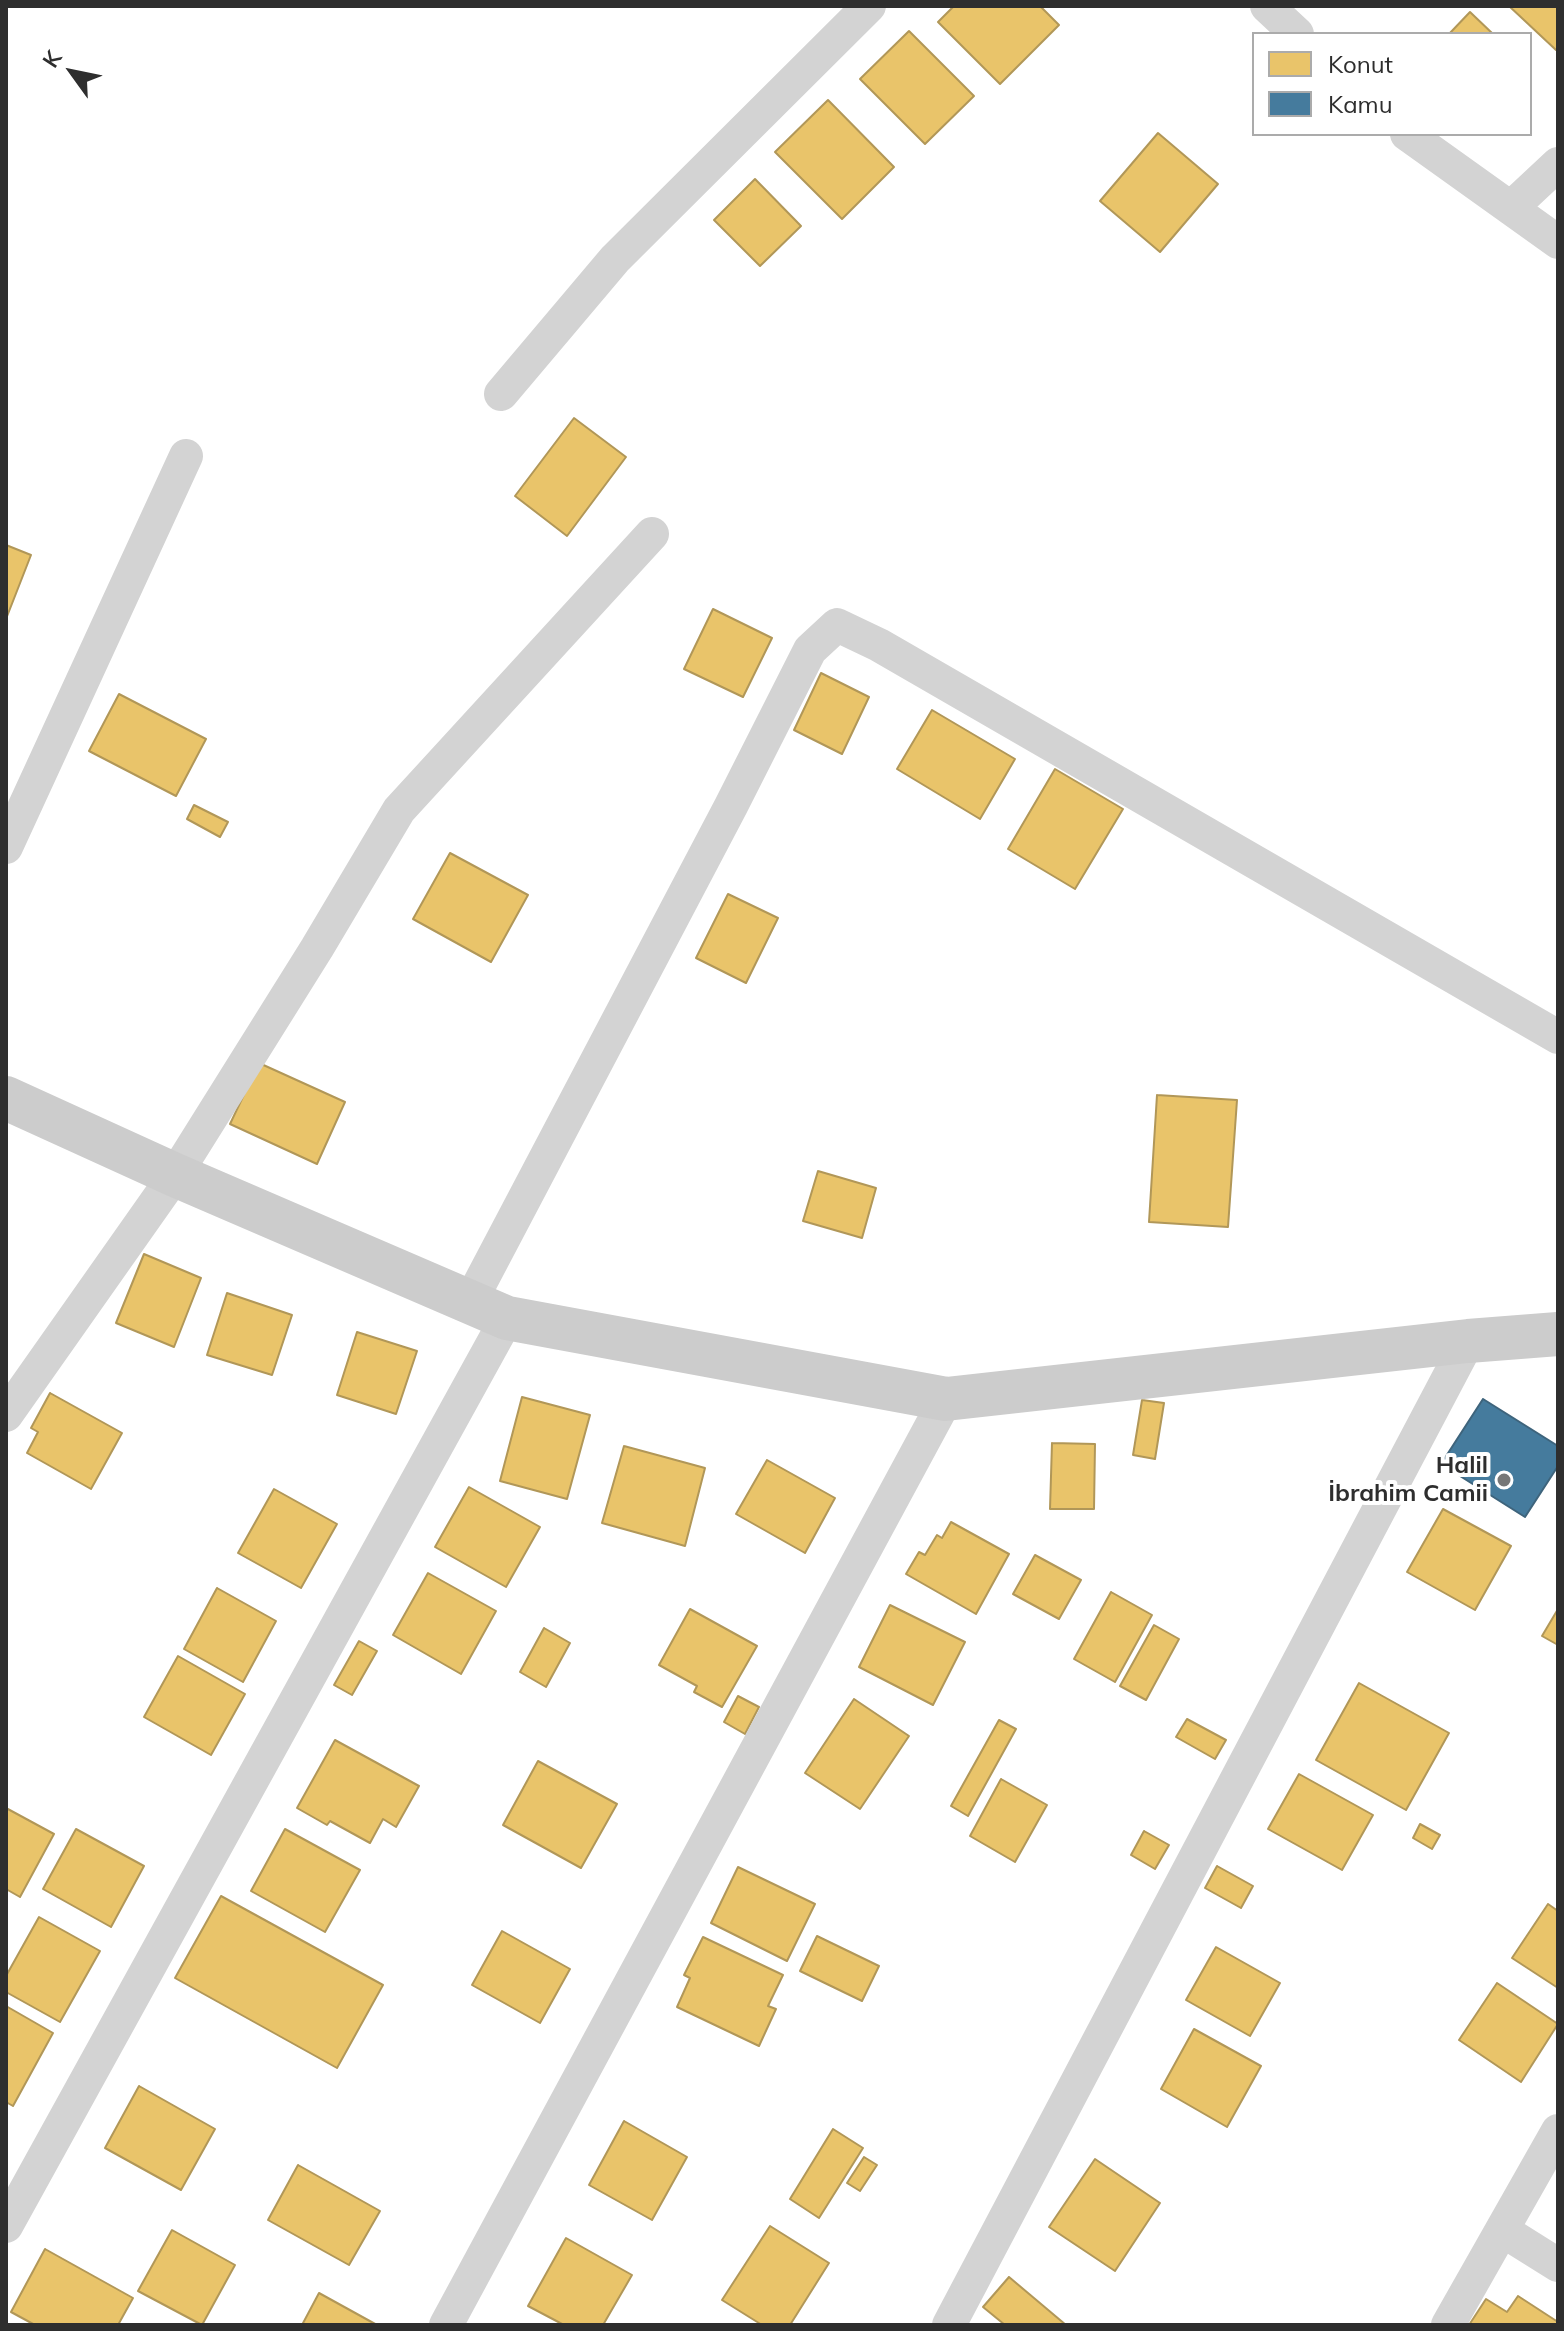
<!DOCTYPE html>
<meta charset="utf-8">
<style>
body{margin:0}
#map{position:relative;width:1564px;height:2331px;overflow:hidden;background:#fff;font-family:Mulish,sans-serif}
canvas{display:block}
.frame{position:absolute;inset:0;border:8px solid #2e2e2e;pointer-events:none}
.legend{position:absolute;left:1252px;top:32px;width:280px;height:104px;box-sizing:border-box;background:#fff;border:2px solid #ababab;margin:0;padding:10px 14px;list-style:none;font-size:24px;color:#2e2e2e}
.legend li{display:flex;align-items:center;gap:16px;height:40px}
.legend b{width:40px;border:2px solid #ababab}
.north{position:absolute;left:32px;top:32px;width:80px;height:80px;-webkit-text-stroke:6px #fff;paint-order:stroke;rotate:303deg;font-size:22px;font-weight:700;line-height:32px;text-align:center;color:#2e2e2e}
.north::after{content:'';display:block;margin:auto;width:28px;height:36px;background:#2e2e2e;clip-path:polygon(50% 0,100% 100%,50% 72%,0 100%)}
</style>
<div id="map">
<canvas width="1564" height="2331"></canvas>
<div class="frame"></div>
<ul class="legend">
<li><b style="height:22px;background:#e9c46a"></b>Konut</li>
<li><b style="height:22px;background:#457b9d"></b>Kamu</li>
</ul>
<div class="north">K</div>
</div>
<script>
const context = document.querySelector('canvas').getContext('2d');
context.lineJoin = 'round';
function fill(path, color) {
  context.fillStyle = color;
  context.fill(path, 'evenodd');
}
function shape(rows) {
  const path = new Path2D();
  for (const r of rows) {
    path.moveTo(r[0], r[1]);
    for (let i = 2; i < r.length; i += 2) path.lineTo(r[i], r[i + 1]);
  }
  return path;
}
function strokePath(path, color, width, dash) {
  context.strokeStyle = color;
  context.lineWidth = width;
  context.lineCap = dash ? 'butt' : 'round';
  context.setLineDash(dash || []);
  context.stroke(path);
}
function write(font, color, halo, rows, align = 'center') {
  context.font = font + ' Mulish,sans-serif';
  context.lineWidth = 8;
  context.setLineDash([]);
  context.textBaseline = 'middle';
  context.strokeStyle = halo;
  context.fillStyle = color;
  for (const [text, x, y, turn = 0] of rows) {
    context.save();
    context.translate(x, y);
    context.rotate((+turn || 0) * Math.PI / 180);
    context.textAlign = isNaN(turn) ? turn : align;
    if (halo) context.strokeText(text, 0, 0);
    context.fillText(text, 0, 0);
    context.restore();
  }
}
const homes = shape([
 [954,6,1040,6,1059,25,1000,84,938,22,954,6],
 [1509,6,1558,6,1558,48,1556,50,1509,6],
 [1470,12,1493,34,1449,34,1470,12],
 [909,31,974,96,925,144,860,79,909,31],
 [828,100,894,167,842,219,775,152,828,100],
 [1158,133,1218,184,1160,252,1100,201,1158,133],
 [755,179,801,226,760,266,714,220,755,179],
 [574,418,626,457,567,536,515,496,574,418],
 [6,545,31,555,6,619,6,545],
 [713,609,772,638,743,697,684,669,713,609],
 [821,673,869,697,842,754,794,730,821,673],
 [119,694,206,739,176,796,89,751,119,694],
 [932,710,1015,759,980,819,897,769,932,710],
 [1055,769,1123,809,1075,889,1008,849,1055,769],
 [194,805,228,822,220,837,187,819,194,805],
 [450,853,528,895,491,962,413,919,450,853],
 [728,894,778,918,746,983,696,958,728,894],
 [259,1063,345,1102,317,1164,230,1124,259,1063],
 [1157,1095,1237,1100,1228,1227,1149,1222,1157,1095],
 [818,1171,876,1188,862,1238,803,1221,818,1171],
 [144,1254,201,1278,174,1347,116,1323,144,1254],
 [227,1293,292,1315,272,1375,207,1355,227,1293],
 [357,1332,417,1351,396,1414,337,1395,357,1332],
 [50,1393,122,1433,91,1489,27,1453,38,1432,31,1428,50,1393],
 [522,1397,590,1415,567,1499,500,1481,522,1397],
 [1142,1400,1164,1403,1155,1459,1133,1455,1142,1400],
 [1052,1443,1095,1444,1094,1509,1050,1509,1052,1443],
 [624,1446,705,1468,685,1546,602,1523,624,1446],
 [767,1460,835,1498,805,1553,736,1514,767,1460],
 [469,1487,540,1527,506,1587,435,1547,469,1487],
 [274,1489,337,1524,301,1588,238,1553,274,1489],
 [1443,1509,1511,1546,1475,1610,1407,1572,1443,1509],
 [951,1522,1009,1554,976,1614,906,1574,919,1552,925,1555,937,1535,942,1538,951,1522],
 [1035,1555,1081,1580,1059,1619,1013,1594,1035,1555],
 [428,1573,496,1611,461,1674,393,1635,428,1573],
 [217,1588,276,1621,243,1682,184,1649,217,1588],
 [1111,1592,1152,1615,1115,1682,1074,1659,1111,1592],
 [890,1605,965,1642,933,1705,859,1667,890,1605],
 [690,1609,757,1646,722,1707,694,1692,697,1686,659,1665,690,1609],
 [1558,1609,1558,1645,1542,1636,1558,1609],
 [1154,1625,1179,1639,1146,1700,1120,1686,1154,1625],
 [544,1628,570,1643,546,1687,520,1672,544,1628],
 [359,1641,377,1651,352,1695,334,1685,359,1641],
 [178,1656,245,1694,211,1755,144,1717,178,1656],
 [1359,1683,1449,1733,1406,1810,1316,1760,1359,1683],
 [738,1696,759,1707,745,1734,724,1722,738,1696],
 [854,1699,909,1736,860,1809,805,1773,854,1699],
 [1187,1719,1226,1740,1215,1759,1176,1737,1187,1719],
 [999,1720,1016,1729,968,1816,951,1806,999,1720],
 [335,1740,419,1786,396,1827,383,1819,370,1843,330,1821,327,1825,297,1808,335,1740],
 [538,1761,617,1804,581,1868,503,1825,538,1761],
 [1299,1774,1373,1815,1342,1870,1268,1829,1299,1774],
 [1001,1779,1047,1805,1015,1862,970,1836,1001,1779],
 [6,1808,54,1834,20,1897,6,1889,6,1808],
 [1420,1824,1440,1835,1432,1849,1413,1838,1420,1824],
 [76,1829,144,1866,111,1927,43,1889,76,1829],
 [285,1829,360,1870,325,1932,251,1891,285,1829],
 [1144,1831,1169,1845,1155,1869,1131,1855,1144,1831],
 [1217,1866,1253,1886,1241,1908,1205,1888,1217,1866],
 [738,1867,815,1904,787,1961,711,1923,738,1867],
 [221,1896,383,1985,337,2068,175,1978,221,1896],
 [1548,1904,1558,1911,1558,1988,1512,1958,1548,1904],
 [39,1917,100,1951,60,2022,6,1992,6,1976,39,1917],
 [502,1931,570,1969,540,2023,472,1985,502,1931],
 [817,1936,879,1966,862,2001,800,1971,817,1936],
 [703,1937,783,1975,768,2006,776,2009,759,2046,677,2007,690,1978,684,1975,703,1937],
 [1216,1947,1280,1983,1250,2036,1186,2000,1216,1947],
 [1497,1983,1558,2024,1521,2082,1459,2040,1497,1983],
 [6,2006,53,2033,13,2106,6,2102,6,2006],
 [1194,2029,1261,2066,1227,2127,1161,2089,1194,2029],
 [139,2086,215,2129,181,2190,105,2148,139,2086],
 [624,2121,687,2157,652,2220,589,2185,624,2121],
 [833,2129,863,2148,819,2218,790,2199,833,2129],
 [864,2157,877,2165,860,2191,847,2183,864,2157],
 [1095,2159,1160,2203,1115,2271,1049,2227,1095,2159],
 [298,2165,380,2211,349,2265,268,2220,298,2165],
 [770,2226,829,2263,790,2325,762,2325,722,2300,770,2226],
 [172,2230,235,2265,202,2325,138,2291,172,2230],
 [566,2238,632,2275,603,2325,564,2325,528,2306,566,2238],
 [45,2249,133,2298,118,2325,35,2325,11,2312,45,2249],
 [1009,2277,1066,2325,1005,2325,983,2307,1009,2277],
 [319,2293,377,2325,302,2325,319,2293],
 [1518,2296,1558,2322,1558,2325,1469,2325,1486,2299,1507,2312,1518,2296]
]);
const public = shape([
 [1483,1399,1558,1446,1558,1466,1525,1517,1441,1464,1483,1399]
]);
const street = shape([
 [1267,6,1297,34],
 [1407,134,1558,242],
 [1512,207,1558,164],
 [501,394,615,259,869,6],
 [6,847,186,456],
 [470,1302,731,806,810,650,837,625,879,645,1558,1037],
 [6,1415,175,1175,317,948,399,810,652,534],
 [6,2226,507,1318],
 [1502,2230,1558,2265],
 [446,2325,946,1399],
 [949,2325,1468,1341],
 [1448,2325,1558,2131]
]);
const secondary = shape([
 [6,1098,175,1175,507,1318,946,1399,1468,1341,1558,1334]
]);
const markers = [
 [1504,1480,8,"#777"]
];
const poiNames = [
 ["Halil",1488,1466],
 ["İbrahim Camii",1488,1494]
];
fill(homes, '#e9c46a');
strokePath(homes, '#b19758', 2);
fill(public, '#457b9d');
strokePath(public, '#3e647c', 2);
strokePath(street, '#d3d3d3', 34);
strokePath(secondary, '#ccc', 44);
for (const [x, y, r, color] of markers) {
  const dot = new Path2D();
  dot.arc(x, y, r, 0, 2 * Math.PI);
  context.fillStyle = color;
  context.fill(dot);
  strokePath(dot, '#fff', 3);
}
write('bold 24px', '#2e2e2e', '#fff', poiNames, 'right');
</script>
